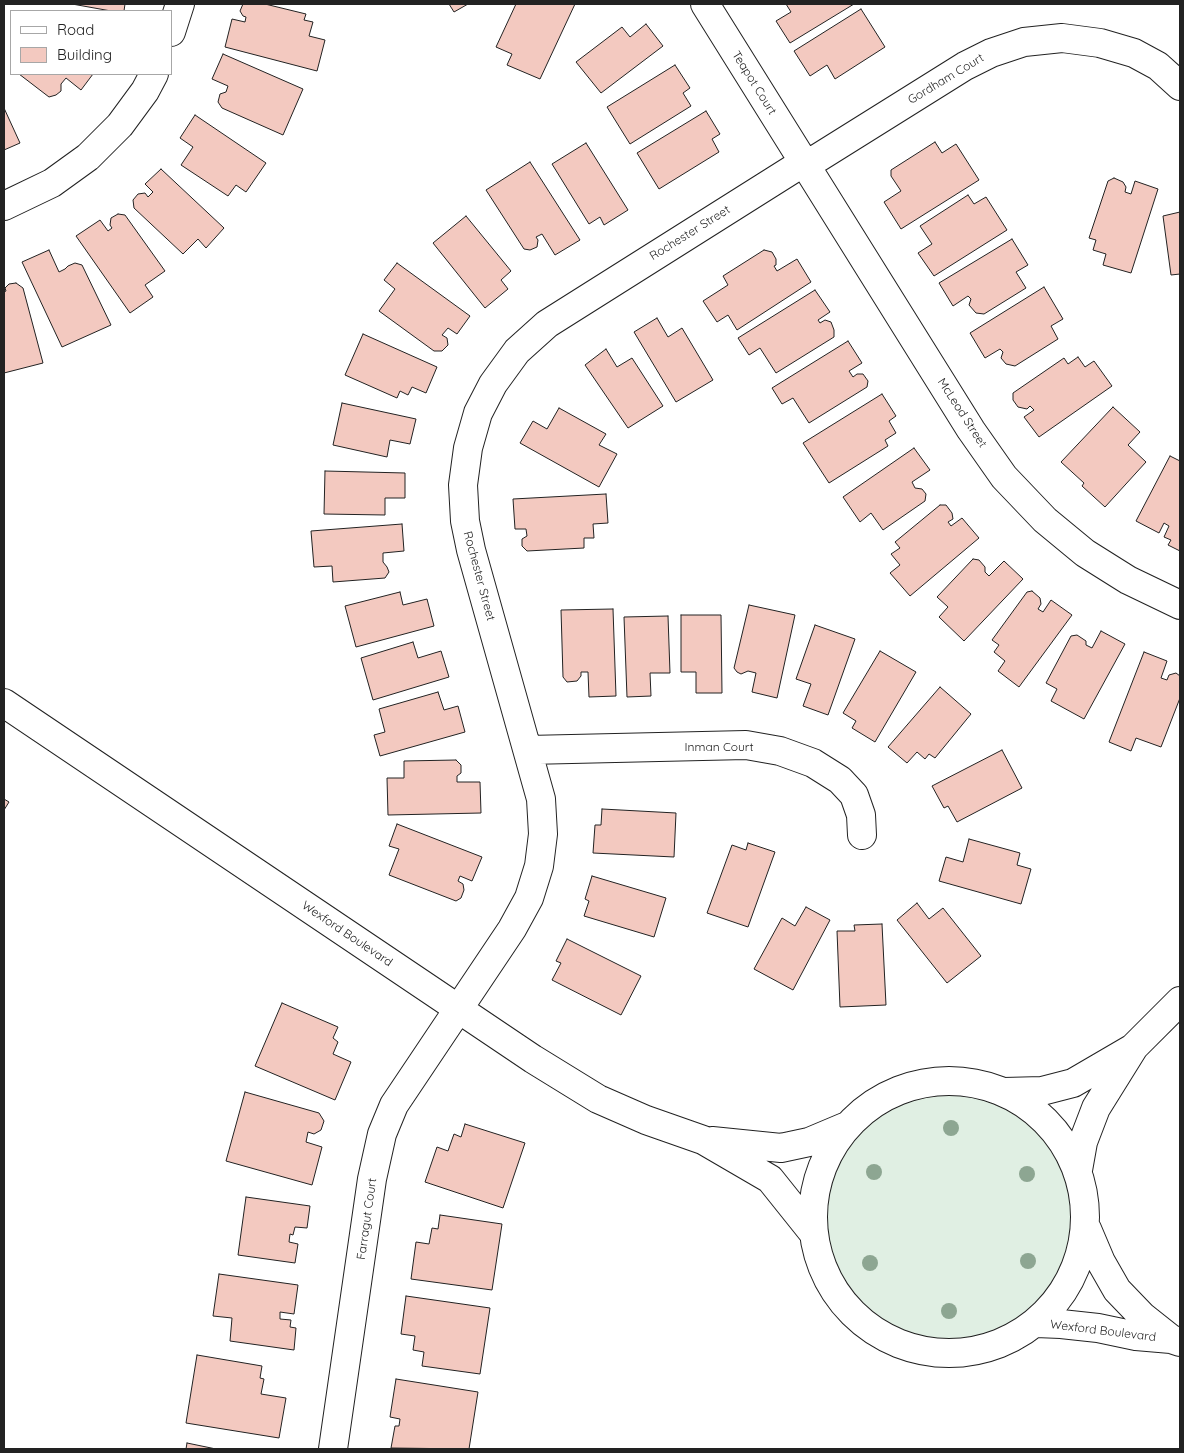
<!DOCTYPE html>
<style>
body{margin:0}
#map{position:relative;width:1184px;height:1453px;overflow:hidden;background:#fff;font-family:Quicksand,sans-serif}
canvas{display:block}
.frame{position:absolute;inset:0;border:5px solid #222;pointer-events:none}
.legend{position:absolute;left:10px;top:10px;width:162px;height:65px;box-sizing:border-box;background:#fff;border:1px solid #a7a7a7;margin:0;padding:6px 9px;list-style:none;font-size:15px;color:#222}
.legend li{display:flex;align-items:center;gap:10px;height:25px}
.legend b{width:25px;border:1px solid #a7a7a7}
</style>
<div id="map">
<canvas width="1184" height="1453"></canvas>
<div class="frame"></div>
<ul class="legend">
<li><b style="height:6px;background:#fff"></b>Road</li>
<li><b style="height:14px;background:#f3c9c0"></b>Building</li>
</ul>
</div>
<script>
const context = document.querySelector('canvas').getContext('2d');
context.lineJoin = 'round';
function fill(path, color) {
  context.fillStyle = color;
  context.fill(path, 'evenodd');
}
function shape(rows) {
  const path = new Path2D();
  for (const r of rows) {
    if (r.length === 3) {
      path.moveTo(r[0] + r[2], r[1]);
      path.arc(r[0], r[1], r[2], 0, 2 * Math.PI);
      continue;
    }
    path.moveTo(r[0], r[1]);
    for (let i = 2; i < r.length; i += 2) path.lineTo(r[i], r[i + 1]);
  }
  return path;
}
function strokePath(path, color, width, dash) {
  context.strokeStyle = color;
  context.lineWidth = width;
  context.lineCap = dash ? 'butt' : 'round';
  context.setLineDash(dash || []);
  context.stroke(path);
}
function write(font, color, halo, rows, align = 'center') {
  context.font = font + ' Quicksand,sans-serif';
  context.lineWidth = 4;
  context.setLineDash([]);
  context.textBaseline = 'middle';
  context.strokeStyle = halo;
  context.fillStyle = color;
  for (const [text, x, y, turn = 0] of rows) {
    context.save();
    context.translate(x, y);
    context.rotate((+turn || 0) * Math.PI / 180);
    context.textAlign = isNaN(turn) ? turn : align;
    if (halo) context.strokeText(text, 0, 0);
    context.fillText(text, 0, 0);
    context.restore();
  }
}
const green = shape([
 [949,1219,124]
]);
const building = shape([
 [72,4,125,4,124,11,111,11,72,4],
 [243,4,265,4,306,14,304,20,313,22,309,36,325,40,317,71,225,47,232,19,245,22,246,17,243,16,240,11,243,4],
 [449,4,468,4,454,12,449,4],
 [516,4,575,4,540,79,507,65,512,54,496,47,516,4],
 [786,4,854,4,790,43,776,21,791,12,786,4],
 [861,9,885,47,835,79,827,65,810,76,794,51,861,9],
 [646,24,663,46,601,93,576,62,622,27,630,37,646,24],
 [223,54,303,89,283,135,222,108,218,102,220,94,226,92,228,86,212,79,223,54],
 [675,65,690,88,683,93,691,106,630,144,607,107,675,65],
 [19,74,93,74,81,90,66,78,61,84,61,91,56,95,49,97,19,74],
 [4,108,20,143,4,150,4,108],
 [706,111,720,134,712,139,719,152,659,189,637,153,706,111],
 [195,115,266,163,246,192,236,185,228,196,181,165,193,147,180,138,195,115],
 [935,142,942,153,956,144,979,180,901,229,884,202,901,191,891,176,891,170,935,142],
 [586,143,628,210,604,225,600,217,589,224,552,164,586,143],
 [530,162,580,240,555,255,542,234,536,237,538,240,537,247,530,250,524,249,486,190,530,162],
 [161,169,224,228,206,248,198,239,183,254,134,208,133,200,138,194,145,193,148,197,153,192,145,184,161,169],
 [1114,178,1123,182,1126,187,1125,192,1131,194,1135,181,1158,189,1131,273,1103,265,1106,254,1093,250,1096,240,1089,238,1108,181,1114,178],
 [968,195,974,204,986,197,1007,230,934,276,918,253,932,244,920,226,968,195],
 [1180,212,1180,274,1171,275,1163,216,1180,212],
 [118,214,125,215,165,271,145,285,153,297,130,313,76,236,100,220,108,231,112,228,110,225,111,218,118,214],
 [466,216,511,271,501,280,508,289,485,308,433,243,466,216],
 [1012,239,1028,265,1016,272,1026,288,984,314,976,313,969,305,971,299,968,296,953,306,939,283,1012,239],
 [49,250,59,272,65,269,68,266,75,263,82,265,111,325,62,347,22,262,49,250],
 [764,250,772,252,776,259,776,265,774,266,777,271,797,259,811,282,737,330,728,315,717,322,703,301,728,285,723,276,764,250],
 [397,263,470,316,457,334,448,328,442,335,447,338,448,345,442,351,434,351,379,311,395,289,384,280,397,263],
 [16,283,23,288,43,363,4,373,4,292,6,291,5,288,9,284,16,283],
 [1044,287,1063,319,1051,326,1058,339,1015,366,1006,364,1001,358,1003,352,1000,349,985,358,970,333,1044,287],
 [815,290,830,312,818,320,820,323,825,320,831,322,834,330,834,337,776,373,760,348,749,355,738,338,815,290],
 [657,318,668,337,682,328,713,380,676,402,634,332,657,318],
 [363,334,437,367,426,393,412,387,408,395,400,391,397,398,345,375,363,334],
 [848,341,862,363,849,371,853,377,857,374,863,374,868,381,867,387,809,423,793,398,782,404,772,388,848,341],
 [606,349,617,367,632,358,663,406,628,428,585,365,606,349],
 [1078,357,1085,367,1094,361,1112,386,1039,437,1024,417,1034,410,1030,406,1027,409,1018,407,1013,400,1013,393,1064,358,1068,364,1078,357],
 [882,394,896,416,889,421,896,433,885,440,888,446,829,483,803,443,882,394],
 [342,403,416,419,410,444,390,440,387,457,333,445,342,403],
 [1113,407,1140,432,1128,445,1146,462,1105,507,1082,486,1084,483,1061,462,1113,407],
 [559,408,606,434,599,445,617,454,599,487,520,443,533,421,547,429,559,408],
 [914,448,930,470,912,482,915,488,922,489,926,494,925,501,883,530,871,513,860,522,843,497,914,448],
 [1170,456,1180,461,1180,551,1168,545,1171,540,1164,537,1169,526,1164,523,1159,533,1136,521,1170,456],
 [325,471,405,473,405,498,385,498,385,515,324,514,325,471],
 [606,494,608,523,593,524,594,538,584,538,584,548,527,551,522,546,522,539,527,536,526,529,515,529,513,499,606,494],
 [940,505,946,505,952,513,953,519,948,522,951,526,962,518,979,538,910,596,890,573,900,565,891,554,900,548,895,542,940,505],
 [402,524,404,551,383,553,383,562,387,567,389,572,385,578,333,582,332,566,314,567,311,531,402,524],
 [973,559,979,560,985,567,985,572,989,576,1004,561,1023,579,964,641,939,617,948,607,937,597,973,559],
 [1032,591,1040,598,1041,604,1038,609,1043,612,1051,600,1072,615,1019,687,998,671,1005,661,994,652,999,645,992,640,1027,592,1032,591],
 [400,592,403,605,427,599,434,626,356,647,345,606,400,592],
 [749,605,795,615,777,698,752,692,756,673,748,671,741,674,737,672,734,668,749,605],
 [613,609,616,696,589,697,588,672,581,672,581,676,577,681,567,682,563,677,561,610,613,609],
 [681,615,721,615,722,693,696,693,696,672,681,672,681,615],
 [668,616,670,673,650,673,651,696,627,697,624,617,668,616],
 [815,625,855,639,828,715,803,706,811,684,796,679,815,625],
 [1101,631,1125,644,1084,719,1051,701,1057,689,1046,683,1071,636,1077,635,1086,641,1086,645,1092,648,1101,631],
 [413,642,418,658,441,651,449,677,373,700,361,658,413,642],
 [880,651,916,672,875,742,852,728,856,721,843,713,880,651],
 [1144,652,1167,661,1161,678,1167,680,1169,675,1176,673,1180,676,1180,698,1161,747,1136,738,1131,751,1109,742,1144,652],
 [940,687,971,714,935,758,929,754,925,759,917,752,907,763,888,747,940,687],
 [438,692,444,710,458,706,465,732,380,756,374,735,385,732,379,709,438,692],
 [1002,750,1022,788,957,822,948,806,944,808,932,786,1002,750],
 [456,760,461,765,461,773,457,776,457,782,480,782,481,813,388,815,387,778,404,778,404,761,456,760],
 [4,799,9,802,4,810,4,799],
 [602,809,676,813,674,857,593,853,595,825,601,825,602,809],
 [397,824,482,857,472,881,460,876,458,881,463,884,464,890,461,898,456,901,389,875,399,849,389,846,397,824],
 [969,839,1020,853,1017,865,1031,869,1021,904,939,881,946,857,963,862,969,839],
 [748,843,775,852,748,927,707,913,732,845,746,850,748,843],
 [592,876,666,898,654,937,584,916,589,901,585,899,592,876],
 [917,903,929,919,943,908,981,956,947,983,897,920,917,903],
 [806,907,830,920,793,990,754,969,782,918,795,926,806,907],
 [882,924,886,1005,840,1007,837,931,855,931,854,925,882,924],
 [567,939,641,976,621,1015,552,980,561,963,556,961,567,939],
 [282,1003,338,1027,333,1038,338,1042,333,1054,351,1062,335,1100,255,1066,282,1003],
 [245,1092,319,1113,324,1121,321,1130,314,1134,308,1132,306,1142,322,1147,312,1185,226,1161,245,1092],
 [465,1124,525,1143,503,1208,425,1182,437,1147,448,1151,454,1134,461,1137,465,1124],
 [246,1197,310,1206,307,1228,295,1227,293,1235,290,1234,289,1242,298,1244,295,1263,238,1255,246,1197],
 [440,1215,502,1224,492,1290,411,1279,416,1242,429,1244,432,1228,438,1229,440,1215],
 [219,1274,298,1285,294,1314,280,1312,280,1319,291,1320,290,1327,296,1328,294,1350,230,1341,232,1318,213,1316,219,1274],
 [406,1296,490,1308,480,1374,422,1366,424,1352,413,1350,415,1336,401,1334,406,1296],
 [197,1355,262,1366,260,1378,264,1379,261,1394,286,1398,279,1438,186,1423,197,1355],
 [396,1379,478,1392,469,1449,391,1448,395,1426,399,1426,400,1419,390,1417,396,1379],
 [187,1443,216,1449,186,1449,187,1443]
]);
const minor = shape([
 [705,4,971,430,1004,477,1045,520,1085,553,1128,580,1180,605],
 [171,32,180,4],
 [4,206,52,183,88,157,120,125,145,91,154,74],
 [4,703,533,1059,598,1099,646,1120,703,1140,770,1179,814,1234],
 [528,750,746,745,780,751,813,763,840,780,854,795,861,815,862,835],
 [949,1217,136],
 [1004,1092,1042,1091,1073,1083,1133,1048],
 [712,1141,781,1148,809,1142,847,1126],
 [1078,1170,1083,1142,1096,1108,1134,1047,1180,1001],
 [1087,1229,1101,1262,1117,1290,1142,1316,1171,1339],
 [1036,1323,1061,1324,1098,1328,1136,1336,1171,1339,1180,1342],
 [333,1449,372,1179,382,1134,394,1105,512,929,529,898,539,866,543,834,541,799,471,550,465,521,463,485,468,448,478,413,493,384,517,351,547,324,804,162,813,161,965,66,991,53,1024,42,1062,38,1100,43,1134,53,1158,66,1180,86]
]);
const trees = [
 [951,1128],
 [874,1172],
 [1027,1174],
 [1028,1261],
 [870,1263],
 [949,1311]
];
const streetNames = [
 ["Gordham Court",946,79,-31],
 ["Teapot Court",754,83,58],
 ["Rochester Street",690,233,-32],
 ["McLeod Street",962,413,57],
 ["Rochester Street",479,576,75],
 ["Inman Court",719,747],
 ["Wexford Boulevard",347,934,34],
 ["Farragut Court",367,1219,-82],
 ["Wexford Boulevard",1103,1331,7]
];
fill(green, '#e0efe3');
strokePath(green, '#6f6f6f', 1);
fill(building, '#f3c9c0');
strokePath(building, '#222', 1);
strokePath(minor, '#222', 30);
strokePath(minor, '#fff', 28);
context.fillStyle = '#8da692';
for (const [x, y] of trees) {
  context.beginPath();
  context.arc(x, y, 8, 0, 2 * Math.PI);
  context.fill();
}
write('12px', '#222', '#fff', streetNames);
</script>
